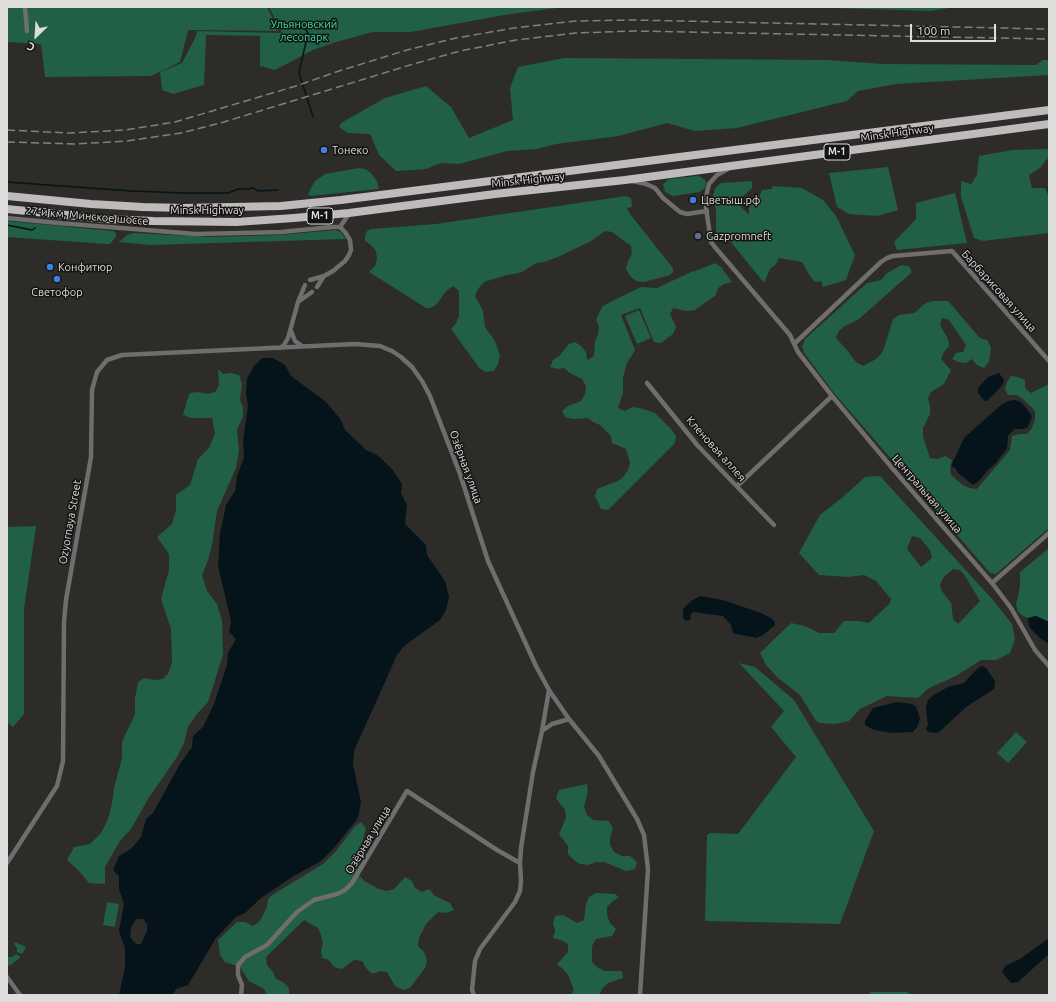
<!DOCTYPE html>
<meta charset="utf-8">
<style>
body{margin:0}
#map{position:relative;width:1056px;height:1002px;overflow:hidden;background:#2d2c29;font-family:Ubuntu,sans-serif}
canvas{display:block}
.frame{position:absolute;inset:0;border:8px solid #dddddb;pointer-events:none}
.north{position:absolute;left:16px;top:16px;width:40px;height:40px;-webkit-text-stroke:3px #151413;paint-order:stroke;rotate:205deg;font-size:11px;font-weight:700;line-height:16px;text-align:center;color:#dddddb}
.north::after{content:'';display:block;margin:auto;width:14px;height:18px;background:#dddddb;clip-path:polygon(50% 0,100% 100%,50% 72%,0 100%)}
.scale{position:absolute;left:910px;top:24px;width:86px;height:18px;box-sizing:border-box;border:2px solid #dddddb;border-top:0;padding-left:5px;font-size:12px;line-height:14px;white-space:nowrap;color:#dddddb;-webkit-text-stroke:3px #151413;paint-order:stroke}
</style>
<div id="map">
<canvas width="1056" height="1002"></canvas>
<div class="frame"></div>
<div class="north">С</div>
<div class="scale">100 m</div>
</div>
<script>
const context = document.querySelector('canvas').getContext('2d');
context.lineJoin = 'round';
function fill(path, color) {
  context.fillStyle = color;
  context.fill(path, 'evenodd');
}
function shape(rows) {
  const path = new Path2D();
  for (const r of rows) {
    path.moveTo(r[0], r[1]);
    for (let i = 2; i < r.length; i += 2) path.lineTo(r[i], r[i + 1]);
  }
  return path;
}
function strokePath(path, color, width, dash) {
  context.strokeStyle = color;
  context.lineWidth = width;
  context.lineCap = dash ? 'butt' : 'round';
  context.setLineDash(dash || []);
  context.stroke(path);
}
function write(font, color, halo, rows, align = 'center') {
  context.font = font + ' Ubuntu,sans-serif';
  context.lineWidth = 3;
  context.setLineDash([]);
  context.textBaseline = 'middle';
  context.strokeStyle = halo;
  context.fillStyle = color;
  for (const [text, x, y, turn = 0] of rows) {
    context.save();
    context.translate(x, y);
    context.rotate((+turn || 0) * Math.PI / 180);
    context.textAlign = isNaN(turn) ? turn : align;
    if (halo) context.strokeText(text, 0, 0);
    context.fillText(text, 0, 0);
    context.restore();
  }
}
const green = shape([
 [7,7,267,7,279,31,188,30,180,62,151,76,45,77,41,44,7,42],
 [269,7,565,7,510,14,411,32,373,32,336,42,313,50,275,70,260,66,260,36,206,35,204,85,173,94,162,90,160,72,182,63,196,36,197,31,282,33],
 [799,7,955,7,931,11],
 [564,58,828,60,883,64,1036,65,1043,60,1049,60,1049,75,896,84,858,91,847,101,737,128,695,131,667,123,619,136,556,144,537,149,507,151,459,164,441,163,426,169,396,171,379,155,370,134,348,133,339,127,341,123,385,98,426,86,451,107,469,138,513,120,510,88,518,67],
 [1049,149,1049,159,1047,159,1040,168,1029,175,1032,188,1045,188,1049,197,1049,233,983,241,974,238,961,197,961,181,971,184,977,175,979,156,1012,150],
 [888,167,898,210,877,216,849,214,837,207,829,173],
 [359,168,365,169,370,172,377,181,379,189,310,196,308,194,315,181,325,174],
 [697,176,701,177,706,181,705,188,700,192,673,196,665,192,663,184,669,179],
 [752,181,752,188,741,198,739,205,749,215,749,208,753,202,759,197,762,190,772,189,773,186,802,188,823,200,836,216,855,255,846,280,823,287,821,281,815,282,810,276,802,262,779,258,776,264,770,269,764,283,730,241,722,238,716,233,716,211,713,196,715,188,721,183],
 [955,193,967,243,897,250,894,242,916,219,916,203],
 [626,196,631,198,632,207,627,208,630,214,673,268,673,272,670,275,644,282,636,281,630,276,626,269,628,261,632,254,631,246,612,232,605,231,591,241,558,257,544,262,536,263,522,272,514,274,507,275,484,282,478,289,475,296,483,311,485,327,495,341,500,356,498,364,494,371,486,372,480,369,451,329,456,323,459,316,459,291,453,286,446,291,437,304,431,308,426,308,369,272,375,266,377,259,376,251,371,245,365,241,365,236,367,231,371,229,436,224],
 [7,221,113,231,116,233,116,237,110,244,107,244,7,237],
 [335,230,341,232,346,239,150,245,119,242,127,235,134,233,210,237,280,235],
 [715,263,721,267,732,282,724,284,718,288,716,295,695,310,687,311,673,308,670,314,676,327,673,334,661,343,654,342,640,308,621,315,635,350,627,363,623,378,623,393,618,408,625,411,632,407,640,408,655,413,671,429,676,436,675,443,608,510,601,509,595,496,597,489,618,481,624,476,628,470,630,463,626,449,612,443,611,436,600,425,593,422,588,418,573,419,565,417,562,411,568,406,581,401,585,394,586,386,582,379,570,373,564,368,557,369,550,367,553,360,559,356,569,344,575,342,581,346,586,352,587,360,594,356,595,341,598,335,599,327,596,320,602,307,608,303,641,287,657,288,691,272,698,270],
 [901,265,909,266,912,272,859,319,845,326,839,331,836,338,847,350,856,362,863,366,876,359,881,354,884,348,893,319,899,315,914,313,926,303,933,301,948,301,980,338,987,340,991,347,989,362,984,368,977,365,972,359,966,363,958,362,952,359,956,353,963,352,966,345,949,320,942,318,940,325,948,339,949,346,944,352,941,359,951,370,944,384,931,392,928,398,930,406,930,414,923,428,923,436,930,458,937,459,945,456,952,460,950,468,951,475,963,485,969,488,977,489,1010,450,1012,436,1019,434,1027,434,1032,428,1035,419,1035,411,1022,398,1016,395,1008,395,1005,389,1007,382,1011,376,1018,377,1025,380,1025,388,1031,393,1049,384,1049,528,996,574,990,573,834,393,804,353,802,346,805,339,867,283,881,280,886,274],
 [639,310,651,338,637,344,625,316],
 [218,369,223,374,231,373,239,375,242,384,240,400,243,407,243,416,237,430,239,450,236,468,217,511,212,545,208,560,202,575,207,591,217,604,222,621,223,655,208,702,197,714,188,727,184,743,177,757,148,799,131,829,120,841,105,867,105,884,89,883,79,871,67,860,74,847,90,844,101,833,108,819,112,803,114,788,122,758,122,742,135,714,135,698,138,682,144,678,155,680,163,679,168,674,172,662,171,629,161,599,169,570,169,554,157,537,172,524,176,510,176,495,190,485,198,459,209,448,215,433,212,418,191,418,183,415,187,400,190,393,198,392,207,394,215,392,219,385],
 [880,476,993,600,1012,624,1015,639,1010,653,996,660,981,660,956,676,929,688,918,698,887,696,860,709,849,721,835,724,820,723,816,721,800,695,777,677,766,665,760,653,791,623,805,626,819,633,834,633,844,621,859,621,869,623,890,603,891,599,876,581,864,575,848,577,819,575,799,553,820,515,844,496,865,477],
 [912,536,920,538,930,550,932,558,921,567,907,549],
 [953,569,960,570,965,576,980,601,958,624,953,619,951,603,942,591,940,585,943,578],
 [36,526,24,609,24,714,13,727,7,722,7,527],
 [1049,548,1049,622,1036,616,1028,618,1023,616,1018,612,1016,605,1020,586,1020,572],
 [739,663,755,667,794,700,874,831,840,924,705,921,707,835,710,833,738,834,796,757,771,727,784,711],
 [1016,732,1027,742,1008,763,997,753],
 [587,784,588,791,584,807,587,815,593,820,609,821,613,829,610,837,610,845,614,852,622,856,630,856,637,862,635,869,626,871,604,862,596,862,588,865,580,864,574,860,568,854,568,846,559,834,566,818,565,810,556,798,559,790],
 [361,822,366,828,362,843,363,851,359,867,359,875,364,881,379,889,387,891,394,889,405,877,412,881,415,888,422,892,429,889,435,896,450,903,454,910,446,913,438,912,426,924,419,938,418,946,424,952,427,960,425,968,410,988,403,990,395,986,387,972,380,971,372,974,366,968,362,961,354,960,342,969,334,967,329,960,322,958,321,950,323,943,321,935,318,928,304,920,266,957,267,965,273,972,276,979,283,982,289,988,289,995,267,995,264,989,249,981,240,967,225,962,220,955,218,940,237,922,245,922,253,926,260,921,267,907,268,899,272,895,323,864,336,851,355,826],
 [596,893,615,894,619,897,613,901,607,907,607,915,610,923,616,929,612,936,596,939,592,946,592,962,598,968,605,971,622,971,623,978,608,983,602,989,599,995,571,995,574,990,568,975,563,969,557,964,568,952,568,944,561,940,553,938,555,931,553,923,555,916,563,915,577,923,584,920,586,904,589,897],
 [107,902,119,904,115,927,103,925],
 [15,942,26,947,22,954,17,952,17,948,14,944],
 [16,954,21,957,9,966,7,963,8,957,12,957],
 [870,992,907,992,912,995,870,995]
]);
const water = shape([
 [262,358,273,358,285,365,291,376,326,402,341,420,345,430,366,450,377,455,392,469,402,484,401,493,407,505,405,524,426,545,427,555,445,581,449,597,446,610,440,620,404,646,397,655,354,751,353,764,361,802,358,818,334,848,321,861,292,877,261,898,245,913,236,917,216,938,188,985,176,989,173,995,119,995,125,968,125,948,119,931,124,904,119,889,119,876,113,870,119,856,131,849,141,837,146,819,153,813,180,764,192,747,193,736,203,727,214,704,227,665,228,653,236,639,229,632,231,621,218,566,220,534,226,505,235,491,237,476,244,458,243,441,248,406,246,393,247,379,254,366],
 [136,919,143,919,147,924,147,931,141,944,136,944,130,937,131,927],
 [999,373,1004,380,1002,386,987,401,985,401,978,393,978,388,988,377],
 [1016,400,1022,403,1032,416,1028,427,1024,429,1014,429,1008,436,1007,448,995,464,988,470,978,482,973,485,958,473,955,468,951,466,964,438,1001,405,1008,401],
 [700,596,723,600,761,613,771,618,774,621,775,625,763,635,756,638,733,633,731,625,723,616,693,612,691,614,690,620,685,621,683,617,683,609,691,601],
 [1036,616,1049,622,1049,644,1040,638,1029,627,1028,618],
 [982,666,986,668,995,681,994,689,966,707,939,732,936,733,928,732,926,729,928,725,926,708,928,700,934,695,948,687,964,683,978,668],
 [897,702,912,704,916,707,920,718,918,726,913,732,892,733,880,731,872,729,865,725,865,721,873,708],
 [1049,938,1049,954,1018,982,1011,983,1002,972,1005,966,1020,959]
]);
const stream = shape([
 [300,22,308,33,299,73,313,117],
 [7,182,131,191,184,193,228,193,238,189,248,189,253,188,258,191,278,190],
 [7,225,32,230,35,228]
]);
const minor = shape([
 [25,7,27,31],
 [728,169,717,175,709,184,707,192,706,208,710,235,711,242,714,246,790,335,798,352,832,396,893,469,992,583,1011,608,1035,650,1049,666],
 [632,181,646,184,655,188,663,198,680,212,687,214,707,211],
 [7,218,58,223,196,234,241,233,281,232,332,227,340,227,349,214],
 [310,280,324,276,333,271,345,261,349,255,351,250,350,240,345,232,340,227],
 [317,287,324,276],
 [298,302,312,292],
 [291,331,295,341,302,346],
 [794,344,881,262,887,258,893,256,952,251,1049,361],
 [280,348,284,345,288,338,298,302,305,285],
 [647,383,698,446,774,525],
 [737,486,832,396],
 [992,583,1049,533],
 [542,731,552,724,569,719],
 [7,863,57,786,63,761,64,622,66,600,91,457,92,390,97,372,107,360,122,355,355,344,380,346,392,351,401,357,412,367,422,381,430,396,460,474,488,561,536,666,549,690,569,719,599,756,637,819,644,835,648,869,640,995],
 [7,977,20,995],
 [241,995,242,985,238,975,238,965,245,957,267,945,297,912,314,900,337,894,345,890,352,883,407,791,497,850,520,863],
 [474,995,472,990,475,961,480,949,515,902,520,891,521,881,520,863,521,848,533,772,542,731,549,690]
]);
const trunk = shape([
 [7,196,91,204,143,207,184,208,281,206,341,200,1049,110],
 [7,209,106,219,153,221,236,222,294,218,349,213,495,194,625,180,1049,124]
]);
const rail = shape([
 [7,130,69,133,125,130,175,122,296,86,339,71,407,50,456,38,514,28,575,21,634,20,1049,29],
 [7,142,76,144,127,141,181,133,224,122,410,65,460,51,516,40,576,33,634,31,1049,39]
]);
const markers = [
 [324,150,4,"#3f7fe0"],
 [693,200,4,"#3f7fe0"],
 [698,236,4,"#5c6f8a"],
 [50,267,4,"#3f7fe0"],
 [57,279,4,"#3f7fe0"]
];
const shields = [
 [837,152,26],
 [320,216,26]
];
const shieldNames = [
 ["М-1",837,152],
 ["М-1",320,216]
];
const parkNames = [
 ["Ульяновский",304,24],
 ["лесопарк",304,37]
];
const streetNames = [
 ["Minsk Highway",897,133,-8],
 ["Minsk Highway",528,180,-6],
 ["Minsk Highway",207,210],
 ["27-й км, Минское шоссе",87,216,5],
 ["Барбарисовая улица",999,291,48],
 ["Кленовая аллея",716,449,48],
 ["Озёрная улица",466,467,70],
 ["Центральная улица",927,494,49],
 ["Ozyornaya Street",70,522,-80],
 ["Озёрная улица",368,840,-59]
];
const poiNames = [
 ["Тонеко",332,150],
 ["Цветыш.рф",701,200],
 ["Gazpromneft",706,236],
 ["Конфитюр",58,267],
 ["Светофор",57,292,"center"]
];
fill(green, '#215f47');
fill(water, '#05131a');
strokePath(stream, '#05131a', 1.5);
strokePath(minor, '#6f6d6d', 4.5);
strokePath(trunk, '#bfbabc', 8);
strokePath(rail, '#81807e', 1.5, [8, 4]);
for (const [x, y, r, color] of markers) {
  const dot = new Path2D();
  dot.arc(x, y, r, 0, 2 * Math.PI);
  context.fillStyle = color;
  context.fill(dot);
  strokePath(dot, '#151413', 1.5);
}
for (const [x, y, w] of shields) {
  const box = new Path2D();
  box.roundRect(x - w / 2, y - 8, w, 16, 3);
  context.fillStyle = '#151413';
  context.fill(box);
  strokePath(box, '#dddddb', 1);
}
write('bold 10px', '#dddddb', null, shieldNames);
write('11px', '#39dfa6', '#151413', parkNames);
write('11px', '#dddddb', '#151413', streetNames);
write('11px', '#dddddb', '#151413', poiNames, 'left');
</script>
